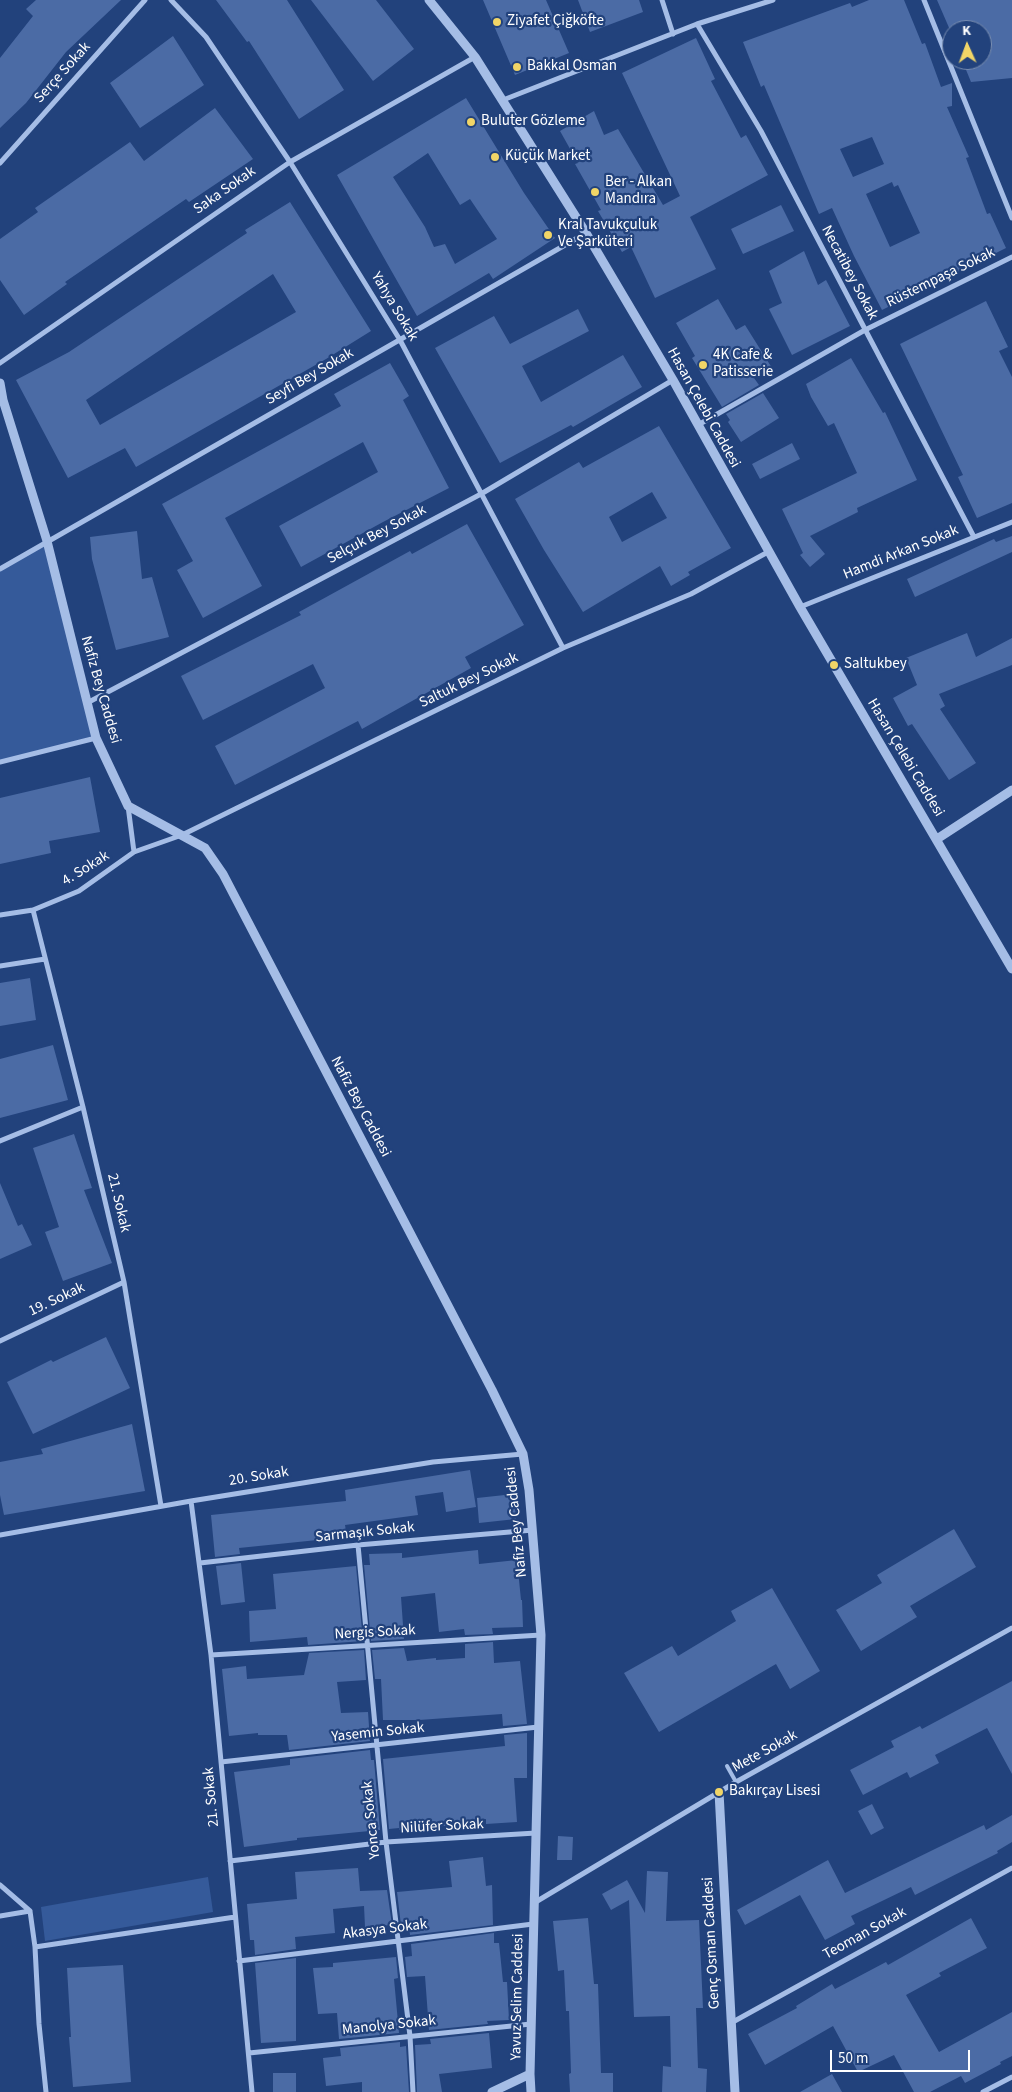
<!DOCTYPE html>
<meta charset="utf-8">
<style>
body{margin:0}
#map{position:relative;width:1012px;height:2092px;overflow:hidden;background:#22427c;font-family:"Source Sans 3",sans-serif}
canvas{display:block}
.north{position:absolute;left:942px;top:20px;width:50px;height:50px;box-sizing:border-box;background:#22427c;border:1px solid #7a8eb0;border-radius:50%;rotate:358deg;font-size:14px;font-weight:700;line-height:20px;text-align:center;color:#fff}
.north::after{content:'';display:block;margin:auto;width:18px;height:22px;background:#f1d567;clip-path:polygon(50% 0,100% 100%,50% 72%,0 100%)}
.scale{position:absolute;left:830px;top:2050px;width:140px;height:22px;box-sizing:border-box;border:2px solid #fff;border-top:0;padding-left:6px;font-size:15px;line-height:18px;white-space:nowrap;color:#fff;-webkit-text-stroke:4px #22427c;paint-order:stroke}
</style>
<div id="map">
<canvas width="1012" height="2092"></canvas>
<div class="north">K</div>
<div class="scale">50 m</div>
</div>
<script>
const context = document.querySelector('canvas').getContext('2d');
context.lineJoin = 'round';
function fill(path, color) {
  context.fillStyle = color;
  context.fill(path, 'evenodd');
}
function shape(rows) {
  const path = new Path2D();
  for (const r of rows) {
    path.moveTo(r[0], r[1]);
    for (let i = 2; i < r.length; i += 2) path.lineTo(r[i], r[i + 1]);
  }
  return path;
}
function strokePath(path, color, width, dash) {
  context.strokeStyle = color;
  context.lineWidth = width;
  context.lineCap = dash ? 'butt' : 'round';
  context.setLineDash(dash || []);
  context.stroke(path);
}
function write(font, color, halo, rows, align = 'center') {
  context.font = font + ' "Source Sans 3",sans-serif';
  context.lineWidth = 4.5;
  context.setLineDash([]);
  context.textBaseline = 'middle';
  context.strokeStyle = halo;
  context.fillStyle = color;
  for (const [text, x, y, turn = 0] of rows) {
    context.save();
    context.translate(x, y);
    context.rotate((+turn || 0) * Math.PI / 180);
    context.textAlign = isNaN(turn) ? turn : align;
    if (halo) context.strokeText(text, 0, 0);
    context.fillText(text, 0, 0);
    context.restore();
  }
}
const green = shape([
 [47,541,96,738,0,762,0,569],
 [208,1877,213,1912,45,1941,41,1907]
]);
const building = shape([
 [36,0,121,0,66,52,26,103,0,128,0,58,33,16,26,9],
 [216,0,287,0,344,90,299,119,249,41,247,42],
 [311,0,376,0,414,49,373,81],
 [483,0,546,0,569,53,515,75],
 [578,0,639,0,643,12,590,32],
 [869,0,904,0,922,44,925,43,941,87,952,83,952,106,947,107,969,157,966,158,987,214,990,213,1006,248,882,310,854,256,832,208,819,214,764,85,761,87,743,42,850,3,852,7],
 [872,137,884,164,853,177,840,149],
 [892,182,894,187,898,185,920,233,890,247,866,194],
 [937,0,1012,0,1012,78,971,82,962,60,982,60,982,30,950,30],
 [173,36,204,85,140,128,110,83],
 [696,38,715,79,711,81,741,138,746,135,768,175,690,217,716,269,655,298,631,247,622,252,598,211,601,210,575,164,578,163,560,131,594,111,604,135,618,129,663,205,680,196,622,73],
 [466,98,524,193,555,238,493,279,489,273,417,316,337,175],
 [428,153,460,205,470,199,497,239,455,264,445,244,434,247,425,227,393,177],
 [215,108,253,159,189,202,186,199,65,282,67,284,24,315,0,280,0,239,38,212,35,208,130,142,144,161],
 [290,202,371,331,326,359,136,467,125,448,68,478,16,380,69,352,247,233,245,230],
 [273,274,296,312,100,425,86,400],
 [781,205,794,231,743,254,731,229],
 [804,251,818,285,826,280,850,326,792,355,769,309,782,303,769,271],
 [718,299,736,330,745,325,772,368,754,378,759,385,722,407,692,358,695,356,676,323],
 [986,301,1008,347,999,351,1012,377,1012,503,977,518,958,477,963,475,900,344],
 [578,309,589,331,522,366,541,402,623,355,642,387,573,427,571,425,500,463,435,348,494,316,510,344],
 [851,358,883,413,885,412,917,480,857,508,858,512,810,536,825,554,810,567,800,555,803,553,782,509,857,473,834,423,828,426,811,397,806,384],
 [390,363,409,396,403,400,449,488,383,522,301,567,279,526,378,472,363,442,225,518,262,586,203,618,177,570,193,561,162,504,341,406,334,394],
 [763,393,779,418,741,442,728,422,730,420,726,414],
 [659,426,731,548,688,572,690,575,671,586,660,566,583,612,544,550,515,499,579,462,583,468],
 [652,492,667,518,622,542,609,517],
 [792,443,800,459,760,479,752,464],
 [467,524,524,625,465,657,471,668,362,729,358,721,235,785,215,746,325,688,313,664,203,720,181,676,301,615,299,612,410,551,412,554],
 [137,531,142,579,152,577,169,637,116,650,92,559,90,537],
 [1012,536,1012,552,915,597,907,579,994,539,996,542],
 [967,633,976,657,1012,638,1012,665,939,694,945,706,940,709,976,763,949,780,912,724,908,726,893,698,917,685,906,658],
 [90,777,100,832,49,841,51,853,0,864,0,798],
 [30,978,36,1020,0,1026,0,983],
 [53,1045,68,1100,0,1118,0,1059],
 [74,1134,92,1188,84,1190,112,1263,63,1281,45,1232,59,1227,33,1148],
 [0,1183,18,1226,22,1224,32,1245,0,1259],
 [106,1337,130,1388,33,1434,7,1382,51,1360,53,1362],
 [132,1424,145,1491,4,1515,0,1495,0,1462,43,1454,41,1449],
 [470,1470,476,1507,446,1512,443,1492,415,1496,418,1515,345,1525,347,1537,239,1548,240,1554,215,1557,211,1515,346,1501,345,1490],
 [514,1494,516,1519,479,1523,477,1498],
 [954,1529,976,1567,910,1606,917,1617,861,1651,836,1610,882,1583,877,1575],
 [478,1550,479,1564,517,1560,521,1600,522,1600,523,1627,492,1628,493,1634,465,1635,464,1629,439,1632,435,1593,401,1597,404,1639,371,1641,364,1565,370,1565,369,1554,402,1553,402,1558],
 [241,1563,245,1602,221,1605,216,1566],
 [356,1566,363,1641,308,1645,307,1637,250,1642,249,1611,276,1609,273,1574],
 [772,1588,820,1671,790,1689,776,1664,659,1732,624,1673,672,1646,678,1656,736,1621,731,1611],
 [493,1642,494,1663,520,1661,527,1724,503,1726,502,1714,419,1720,383,1720,381,1679,375,1679,372,1650,404,1648,407,1661,436,1658,436,1660,465,1658,465,1644],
 [364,1650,366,1680,337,1682,341,1713,368,1712,370,1741,289,1750,287,1735,258,1735,258,1733,229,1736,222,1669,246,1666,247,1679,304,1675,309,1653],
 [1012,1681,1012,1774,987,1728,935,1755,939,1763,910,1778,907,1772,863,1795,850,1770,894,1747,891,1741,920,1726,922,1729],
 [527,1733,527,1778,514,1778,517,1822,486,1824,486,1819,455,1825,399,1830,399,1828,389,1829,383,1759,505,1746,504,1735],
 [370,1750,371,1760,374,1760,380,1830,297,1838,297,1840,244,1847,234,1772,290,1765,290,1759],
 [872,1804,884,1828,871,1835,858,1811],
 [1012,1815,1012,1842,997,1851,998,1853,915,1895,911,1887,851,1916,855,1924,825,1940,800,1895,745,1925,737,1910,828,1860,845,1893,984,1825,986,1830],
 [558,1836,573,1837,572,1860,557,1860],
 [483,1857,486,1886,492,1885,493,1925,410,1935,409,1925,401,1925,397,1892,452,1887,449,1861],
 [358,1868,360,1891,387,1890,392,1925,365,1927,364,1906,333,1909,335,1933,295,1937,296,1949,255,1955,254,1940,250,1940,247,1904,297,1899,295,1872],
 [647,1871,668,1872,666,1921,699,1920,703,2008,696,2008,698,2068,707,2069,706,2092,662,2092,663,2066,671,2067,670,2016,634,2017,629,1900,611,1910,602,1894,627,1880,645,1913],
 [588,1918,594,1984,598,1984,601,2073,613,2073,613,2092,570,2092,569,2074,571,2073,569,2011,566,2011,564,1970,558,1971,553,1921],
 [971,1918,987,1948,939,1973,941,1976,906,1995,939,2052,1012,2012,1012,2056,1000,2062,1001,2064,965,2083,961,2076,930,2092,914,2092,894,2055,858,2072,833,2026,765,2065,748,2034,797,2008,796,2006,832,1984,835,1989,886,1962,888,1965],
 [494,1933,494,1943,499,1943,503,1982,507,1982,509,2020,487,2021,488,2024,429,2030,425,1976,407,1977,405,1957,412,1956,411,1944],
 [396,1957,398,1978,394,1979,399,2033,339,2039,337,2013,318,2014,313,1968,333,1967,333,1963],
 [296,1958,296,2041,261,2043,255,1963],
 [123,1965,131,2082,73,2087,69,2037,71,2037,67,1968],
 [489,2033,492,2068,439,2074,442,2092,417,2092,415,2045,431,2044,430,2039],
 [400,2042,400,2047,406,2046,409,2092,362,2092,362,2082,326,2086,323,2058,341,2056,340,2048],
 [273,2073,296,2073,296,2092,273,2092],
 [832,2074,842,2092,800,2092]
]);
const service = shape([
 [727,1766,736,1782]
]);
const minor = shape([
 [171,0,206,37,290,162,400,340,563,648],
 [662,0,673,34],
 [924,0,1012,218],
 [697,24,761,131,974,537],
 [503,100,697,24,773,0],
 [0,163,145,0],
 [0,363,290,162,475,57],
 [698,425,865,330,1012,257],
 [0,569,586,233],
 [800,607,1012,522],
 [87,703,481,494,673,380],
 [0,762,96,738],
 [128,806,134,852],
 [33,910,83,1107,124,1282,161,1506],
 [0,915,33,910,79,891,134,852,182,835,563,648,691,594,768,552],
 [0,966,45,959],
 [0,1141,83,1107],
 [0,1341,124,1282],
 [191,1501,211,1655,252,2092],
 [0,1535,191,1501,433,1462,523,1454],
 [358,1545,386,1842,410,2036,413,2092],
 [200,1563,358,1545,533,1530],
 [211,1655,541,1635],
 [221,1762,538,1727],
 [230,1861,386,1842,536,1833],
 [0,1885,30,1911],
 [534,1903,736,1782,1012,1628],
 [0,1916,30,1911,35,1947],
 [239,1961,533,1924],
 [731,2023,1012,1868],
 [249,2053,531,2024],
 [46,2092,39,2024,35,1947,235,1917],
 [983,2092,1012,2077]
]);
const tertiary = shape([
 [429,0,475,57,586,233,673,380,800,607,1012,969],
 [0,383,3,400,47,541,96,738,128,806,205,848,223,874,492,1390,523,1454,529,1490,541,1635,530,2074,531,2092],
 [937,839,1012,790],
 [719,1792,735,2092],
 [492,2092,530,2074]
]);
const markers = [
 [497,22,5,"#f1d567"],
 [517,67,5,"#f1d567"],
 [471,122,5,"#f1d567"],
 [495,157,5,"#f1d567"],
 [595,192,5,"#f1d567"],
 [548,235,5,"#f1d567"],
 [703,365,5,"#f1d567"],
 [834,665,5,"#f1d567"],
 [719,1792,5,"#f1d567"]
];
const poiNames = [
 ["Ziyafet Çiğköfte",507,22],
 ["Bakkal Osman",527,67],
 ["Buluter Gözleme",481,122],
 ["Küçük Market",505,157],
 ["Ber - Alkan",605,183],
 ["Mandıra",605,200],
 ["Kral Tavukçuluk",558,226],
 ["Ve Şarküteri",558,243],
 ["4K Cafe &",713,356],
 ["Patisserie",713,373],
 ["Saltukbey",844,665],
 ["Bakırçay Lisesi",729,1792]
];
const streetNames = [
 ["Serçe Sokak",63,73,-48],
 ["Saka Sokak",225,191,-35],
 ["Necatibey Sokak",849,273,62],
 ["Rüstempaşa Sokak",941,278,-26],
 ["Yahya Sokak",394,307,59],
 ["Seyfi Bey Sokak",310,377,-30],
 ["Hasan Çelebi Caddesi",703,408,61],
 ["Selçuk Bey Sokak",377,535,-28],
 ["Hamdi Arkan Sokak",901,553,-22],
 ["Saltuk Bey Sokak",469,681,-26],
 ["Nafiz Bey Caddesi",100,690,74],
 ["Hasan Çelebi Caddesi",905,758,59],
 ["4. Sokak",86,869,-32],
 ["Nafiz Bey Caddesi",360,1107,62],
 ["21. Sokak",118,1203,77],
 ["19. Sokak",57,1300,-25],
 ["20. Sokak",259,1477,-9],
 ["Nafiz Bey Caddesi",517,1522,-96],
 ["Sarmaşık Sokak",365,1533,-6],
 ["Nergis Sokak",375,1633,-3],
 ["Yasemin Sokak",378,1733,-6],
 ["Mete Sokak",765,1752,-29],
 ["21. Sokak",212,1797,-95],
 ["Yonca Sokak",372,1820,-96],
 ["Nilüfer Sokak",442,1827,-3],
 ["Akasya Sokak",385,1930,-7],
 ["Teoman Sokak",865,1934,-29],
 ["Genç Osman Caddesi",712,1943,-93],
 ["Yavuz Selim Caddesi",518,1997,-89],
 ["Manolya Sokak",389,2026,-6]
];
fill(green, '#355a9a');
fill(building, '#4b6ba5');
strokePath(service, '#a5bde6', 4);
strokePath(minor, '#a5bde6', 5);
strokePath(tertiary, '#a5bde6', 9);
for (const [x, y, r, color] of markers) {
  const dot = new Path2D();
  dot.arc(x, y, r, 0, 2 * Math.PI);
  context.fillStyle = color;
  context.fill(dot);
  strokePath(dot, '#22427c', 2);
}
write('15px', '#fff', '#22427c', poiNames, 'left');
write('15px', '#fff', '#22427c', streetNames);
</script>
